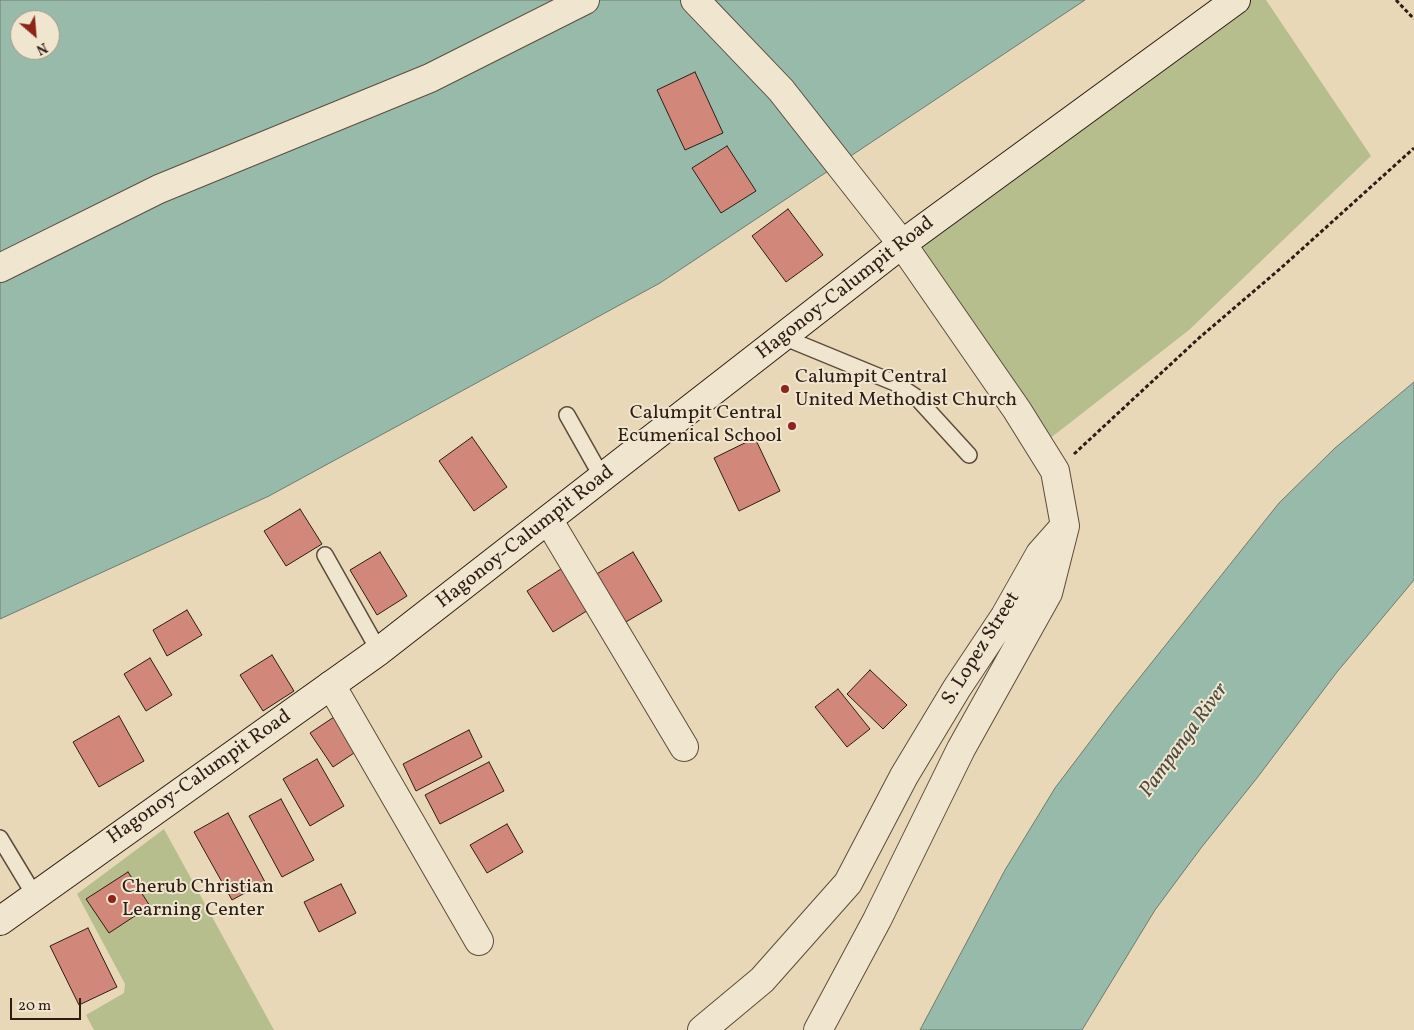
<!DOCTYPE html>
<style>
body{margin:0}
#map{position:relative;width:1414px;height:1030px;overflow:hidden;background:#e8d8b7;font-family:Vollkorn,serif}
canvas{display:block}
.north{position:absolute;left:10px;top:10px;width:50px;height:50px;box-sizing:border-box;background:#f0e6d0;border:1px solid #a29685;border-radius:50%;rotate:153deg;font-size:14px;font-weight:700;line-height:20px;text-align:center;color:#2e1d14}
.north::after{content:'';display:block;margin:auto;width:18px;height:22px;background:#8f2418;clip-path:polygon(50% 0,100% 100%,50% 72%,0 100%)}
.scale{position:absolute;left:10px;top:998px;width:71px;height:22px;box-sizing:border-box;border:2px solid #2e1d14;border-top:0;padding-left:6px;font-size:15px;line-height:18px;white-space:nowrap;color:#2e1d14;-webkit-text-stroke:4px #f0e6d0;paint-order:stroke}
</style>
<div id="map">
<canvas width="1414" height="1030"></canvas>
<div class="north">N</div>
<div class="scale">20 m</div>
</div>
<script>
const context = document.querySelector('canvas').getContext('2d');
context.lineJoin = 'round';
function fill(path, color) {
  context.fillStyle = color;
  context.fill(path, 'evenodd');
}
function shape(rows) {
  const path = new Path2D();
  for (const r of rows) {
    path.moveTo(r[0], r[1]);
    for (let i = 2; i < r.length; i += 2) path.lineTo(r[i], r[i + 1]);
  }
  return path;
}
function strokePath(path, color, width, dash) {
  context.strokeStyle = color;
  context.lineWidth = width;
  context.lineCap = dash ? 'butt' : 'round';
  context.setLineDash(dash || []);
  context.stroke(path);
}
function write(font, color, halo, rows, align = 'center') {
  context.font = font + ' Vollkorn,serif';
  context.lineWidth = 4;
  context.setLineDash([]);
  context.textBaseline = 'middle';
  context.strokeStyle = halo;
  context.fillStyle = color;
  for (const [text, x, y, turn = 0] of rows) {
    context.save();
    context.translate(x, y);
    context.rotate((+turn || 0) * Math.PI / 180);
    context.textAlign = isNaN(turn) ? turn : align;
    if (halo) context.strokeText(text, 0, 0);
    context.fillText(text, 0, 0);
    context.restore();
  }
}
const green = shape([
 [1231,0,1266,0,1371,156,1189,330,1039,447,904,251],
 [164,829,274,1030,94,1030,86,1015,124,993,125,984,77,894]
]);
const water = shape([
 [0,0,1085,0,660,283,269,496,0,619,0,0],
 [20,20,50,20,50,50,20,50,20,20],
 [1414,382,1414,580,1337,672,1257,778,1201,848,1155,910,1082,1030,920,1030,1005,870,1055,788,1117,706,1279,503,1335,448,1414,382]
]);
const building = shape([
 [695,72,723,133,685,150,657,90,695,72],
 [727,146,756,191,721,213,692,168,727,146],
 [788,209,823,255,786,282,752,236,788,209],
 [472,437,507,487,474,511,439,461,472,437],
 [755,438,780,491,739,511,714,458,755,438],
 [300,509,322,544,286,566,264,531,300,509],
 [380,552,407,596,377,615,350,570,380,552],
 [633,552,662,601,624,623,595,575,633,552],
 [567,565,593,607,553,632,527,591,567,565],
 [187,610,202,635,167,656,153,630,187,610],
 [272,655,294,691,263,711,240,675,272,655],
 [150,658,172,695,146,711,124,674,150,658],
 [870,670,907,705,883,729,847,694,870,670],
 [838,689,870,729,847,747,815,707,838,689],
 [340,713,363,747,333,767,310,733,340,713],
 [119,716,144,761,99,787,73,742,119,716],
 [469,730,482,757,416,791,403,764,469,730],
 [317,759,344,806,310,826,283,779,317,759],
 [489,762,504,791,440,824,425,795,489,762],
 [281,799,314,860,282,877,249,816,281,799],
 [228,813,265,882,232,900,194,832,228,813],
 [507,824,523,852,487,873,470,845,507,824],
 [128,872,150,906,109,933,86,899,128,872],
 [341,884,356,913,319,932,304,902,341,884],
 [88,928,117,987,79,1005,50,946,88,928]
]);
const path = shape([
 [1396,0,1414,19],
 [1074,454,1199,338,1281,268,1414,148]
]);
const lane = shape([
 [783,337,895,383,916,397,969,455],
 [567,415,603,479],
 [325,555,379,651],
 [0,838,35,896]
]);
const street = shape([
 [695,0,781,90,902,244,1017,410,1055,471,1065,526,1048,593,961,749,877,920,818,1030],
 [0,268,159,189,430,78,585,0],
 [549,521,684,747],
 [331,685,479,941],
 [702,1030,762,980,848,883,904,776,957,688,1005,616,1040,554,1063,528]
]);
const secondary = shape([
 [0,921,379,651,902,244,1236,0]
]);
const markers = [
 [785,389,5,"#8f2418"],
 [792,426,5,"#8f2418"],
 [112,899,5,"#8f2418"]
];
const streetNames = [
 ["Hagonoy-Calumpit Road",846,289,-38],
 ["Hagonoy-Calumpit Road",526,538,-38],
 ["S. Lopez Street",982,649,-58],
 ["Hagonoy-Calumpit Road",200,778,-35]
];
const poiNames = [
 ["Calumpit Central",795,378],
 ["United Methodist Church",795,401],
 ["Calumpit Central",782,414,"right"],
 ["Ecumenical School",782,437,"right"],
 ["Cherub Christian",122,888],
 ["Learning Center",122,911]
];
const waterNames = [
 ["Pampanga River",1185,741,-54]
];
fill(green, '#b7be8e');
fill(water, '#98baaa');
strokePath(water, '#6e7b6e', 1);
fill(building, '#d1887a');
strokePath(building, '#2e1d14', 1);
strokePath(lane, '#5c4c3d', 18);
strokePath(street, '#5c4c3d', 30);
strokePath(secondary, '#2e1d14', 30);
strokePath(path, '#2e1d14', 3, [4, 2.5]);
strokePath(lane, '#f0e6d0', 15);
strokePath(street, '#f0e6d0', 28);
strokePath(secondary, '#f0e6d0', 28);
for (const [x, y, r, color] of markers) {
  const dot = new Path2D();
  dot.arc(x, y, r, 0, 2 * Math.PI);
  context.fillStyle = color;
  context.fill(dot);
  strokePath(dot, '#f0e6d0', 2);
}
write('20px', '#2e1d14', '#f0e6d0', streetNames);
write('20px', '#2e1d14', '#f0e6d0', poiNames, 'left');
write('italic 21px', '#4e4c41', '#f0e6d0', waterNames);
</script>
